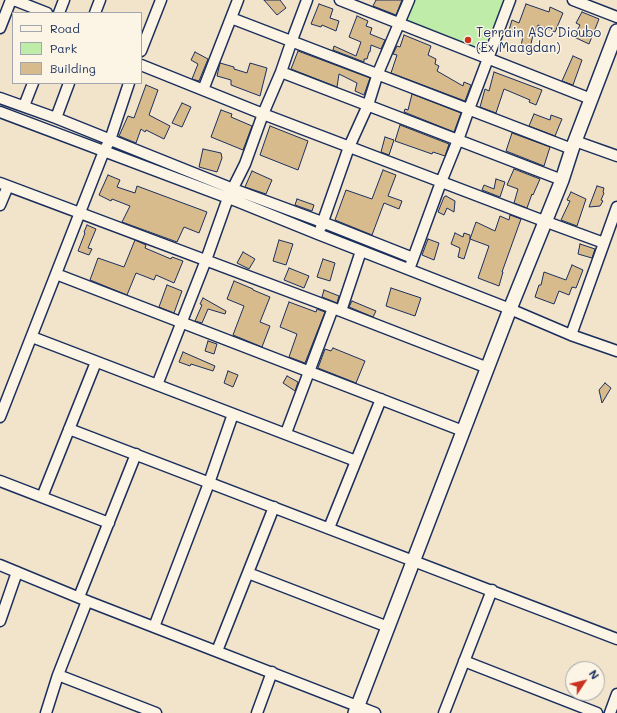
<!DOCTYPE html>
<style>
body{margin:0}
#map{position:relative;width:617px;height:713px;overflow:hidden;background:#f1e4ca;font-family:Mali,sans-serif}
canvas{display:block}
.legend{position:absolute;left:12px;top:12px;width:130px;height:72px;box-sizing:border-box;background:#fcf5e5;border:1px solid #a2a6af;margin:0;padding:5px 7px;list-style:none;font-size:12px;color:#1b2f5e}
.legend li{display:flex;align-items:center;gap:8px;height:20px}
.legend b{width:20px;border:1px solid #a2a6af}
.north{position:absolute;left:565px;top:661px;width:40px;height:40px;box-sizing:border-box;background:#fcf5e5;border:1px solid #a2a6af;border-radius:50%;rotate:55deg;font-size:11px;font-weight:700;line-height:16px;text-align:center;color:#1b2f5e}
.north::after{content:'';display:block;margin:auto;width:14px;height:18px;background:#c8321e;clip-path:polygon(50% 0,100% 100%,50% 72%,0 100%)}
</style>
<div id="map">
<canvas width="617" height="713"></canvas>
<ul class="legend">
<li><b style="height:5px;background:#fcf5e5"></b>Road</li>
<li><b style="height:11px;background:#bfeca9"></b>Park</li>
<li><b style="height:11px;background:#d7bb8c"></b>Building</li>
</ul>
<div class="north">N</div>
</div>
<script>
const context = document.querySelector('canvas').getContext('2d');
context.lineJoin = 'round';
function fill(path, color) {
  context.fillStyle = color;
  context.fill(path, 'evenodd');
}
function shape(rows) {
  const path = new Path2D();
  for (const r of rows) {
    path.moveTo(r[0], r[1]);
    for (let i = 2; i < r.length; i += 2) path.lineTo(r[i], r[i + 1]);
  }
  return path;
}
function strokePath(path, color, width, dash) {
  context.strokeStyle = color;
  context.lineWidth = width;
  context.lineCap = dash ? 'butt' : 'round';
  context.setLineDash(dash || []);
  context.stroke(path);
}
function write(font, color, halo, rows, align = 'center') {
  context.font = font + ' Mali,sans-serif';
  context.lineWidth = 3;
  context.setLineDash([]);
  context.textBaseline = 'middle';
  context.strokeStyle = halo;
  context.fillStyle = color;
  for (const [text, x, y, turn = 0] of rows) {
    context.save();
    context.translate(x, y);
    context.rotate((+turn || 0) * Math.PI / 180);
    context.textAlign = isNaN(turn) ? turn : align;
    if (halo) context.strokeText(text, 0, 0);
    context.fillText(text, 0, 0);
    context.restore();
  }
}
const green = shape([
 [413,0,507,0,486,55,404,24]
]);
const building = shape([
 [264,0,280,0,286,8,277,15,264,0],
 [376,0,402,0,396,15,373,6,376,0],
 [319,4,333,9,330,18,339,21,336,31,322,25,321,27,311,24,319,4],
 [526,4,549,12,550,7,563,13,555,32,538,25,532,39,530,49,521,46,523,36,509,30,512,20,519,23,526,4],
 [582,12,599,19,589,44,574,37,580,25,576,23,582,12],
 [357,16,368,21,366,26,372,28,370,34,385,40,381,49,371,45,370,52,369,52,367,59,364,59,364,62,333,50,334,46,356,56,361,42,349,37,357,16],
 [404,35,431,46,428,55,436,59,435,64,439,66,437,71,463,86,464,82,471,85,465,101,391,73,397,55,393,54,397,46,400,47,404,35],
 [298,51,370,78,364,95,355,91,357,83,339,74,337,87,291,69,298,51],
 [195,52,208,59,199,81,192,79,198,64,191,60,195,52],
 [573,56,582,60,573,85,562,81,573,56],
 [220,63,234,67,234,69,247,73,250,63,267,68,260,96,231,85,231,80,217,76,220,63],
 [494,72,542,90,536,105,529,102,530,100,504,89,496,113,480,107,485,89,489,91,494,72],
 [146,85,158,90,149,115,170,126,164,139,146,130,145,132,141,129,136,143,119,136,128,116,134,118,146,85],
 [412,94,461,113,454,132,404,112,405,109,408,110,412,94],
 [182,103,191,107,182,127,172,123,182,103],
 [221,110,232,114,231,117,252,126,243,150,211,137,221,110],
 [534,114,550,120,551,115,562,119,555,136,529,126,534,114],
 [400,125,449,144,445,156,433,152,432,154,395,141,400,125],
 [270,126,308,141,298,170,260,155,270,126],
 [512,133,550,147,544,166,506,151,512,133],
 [385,137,394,140,389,155,381,152,385,137],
 [203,149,221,153,222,158,217,172,199,167,203,149],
 [514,169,540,179,533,195,532,194,527,208,514,203,518,189,507,185,514,169],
 [383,170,396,175,388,196,402,201,399,209,384,203,372,235,335,220,346,190,372,199,383,170],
 [252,171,272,180,266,194,245,187,252,171],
 [108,175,120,180,117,187,135,193,137,186,207,212,199,233,184,227,177,242,122,222,130,206,112,199,111,201,99,195,108,175],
 [496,179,505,182,500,197,482,190,484,185,494,189,496,179],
 [597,186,604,188,603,192,604,193,601,200,603,201,600,206,589,207,597,186],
 [571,192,586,199,577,226,561,220,570,201,567,200,571,192],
 [446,196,455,201,454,212,447,208,444,215,438,212,444,197,446,196],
 [297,199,314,205,312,211,295,205,297,199],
 [510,215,521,219,502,272,503,272,499,286,478,278,489,246,470,239,476,222,495,231,500,216,509,220,510,215],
 [87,225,96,229,88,248,92,249,89,255,78,251,85,233,84,232,87,225],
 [455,233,463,237,464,233,470,235,470,240,464,259,458,257,460,248,451,244,455,233],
 [428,239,439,243,434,260,422,255,428,239],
 [135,240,146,245,145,248,171,259,172,257,183,261,174,283,156,275,154,280,136,273,127,295,90,280,98,258,124,267,135,240],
 [279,240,293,244,286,265,273,261,279,240],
 [580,244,595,249,592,258,578,254,580,244],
 [243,252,255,259,249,269,237,263,243,252],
 [323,259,335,263,330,281,317,277,323,259],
 [572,265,583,270,576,288,572,287,569,295,559,291,554,304,535,297,539,285,541,285,544,272,566,280,572,265],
 [289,268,309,276,304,288,284,280,289,268],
 [234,281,253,289,253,290,270,297,260,322,270,326,262,347,233,335,244,306,227,299,234,281],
 [167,285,182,291,174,313,159,307,167,285],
 [391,288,421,298,415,316,386,306,391,288],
 [324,290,339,296,337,303,322,297,324,290],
 [203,298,226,311,225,314,208,309,202,323,195,321,202,305,200,304,203,298],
 [352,301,376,311,373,317,349,307,352,301],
 [289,302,316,312,317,309,325,312,305,363,289,357,297,334,280,327,289,302],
 [208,341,217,344,214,354,205,351,208,341],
 [333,348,365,361,356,383,318,368,325,349,331,351,333,348],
 [183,352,215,366,213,371,191,364,190,366,179,362,183,352],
 [228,371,238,375,233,387,224,383,228,371],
 [287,376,298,382,295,391,283,383,287,376],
 [605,383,611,388,602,403,599,390,605,383]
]);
const minor = shape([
 [14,0,47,13],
 [340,0,591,99],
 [573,0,617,17],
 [59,13,64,0],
 [95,13,100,0],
 [231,18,572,149],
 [0,28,11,0],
 [141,51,161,0],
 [141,65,263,114,544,221,604,243],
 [281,72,562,180],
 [203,90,238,0],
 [0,98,56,118,233,189,322,222,413,258],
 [24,106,33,83],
 [0,112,239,202,318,234,510,309,571,335,617,351],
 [56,118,69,83],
 [575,141,617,156],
 [0,183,333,308,488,368],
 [0,205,8,186],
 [321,227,349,147,368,105,378,73,409,0],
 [411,264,441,182,458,140,469,109,510,0],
 [56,274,463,431],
 [341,311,361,251],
 [571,335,617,207],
 [32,337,356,461],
 [157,385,206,260,228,198,245,164,263,114,281,72,292,40,307,0],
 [0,417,104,151,110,140,129,83],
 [69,429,617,639],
 [286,433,333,308],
 [0,481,109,523],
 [42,497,96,362],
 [329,528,381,399],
 [0,565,87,601,375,713],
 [248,573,388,627],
 [79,597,136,454],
 [0,621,17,572],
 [154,627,209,483,233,414],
 [217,651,274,507],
 [464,661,597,713],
 [58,675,156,713],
 [46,713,58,675,87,601],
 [257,713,272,672],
 [444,713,492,590],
 [610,713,617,694]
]);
const major = shape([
 [355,713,510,309,562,180,572,149,617,31]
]);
const markers = [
 [468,40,4,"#c8321e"]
];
const poiNames = [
 ["Terrain ASC Dioubo",476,33],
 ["(Ex Maagdan)",476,48]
];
fill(green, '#bfeca9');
fill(building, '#d7bb8c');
strokePath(building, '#1b2f5e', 1);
strokePath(minor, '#1b2f5e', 13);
strokePath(major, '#1b2f5e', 16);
strokePath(minor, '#fcf5e5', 10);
strokePath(major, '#fcf5e5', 13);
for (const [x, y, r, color] of markers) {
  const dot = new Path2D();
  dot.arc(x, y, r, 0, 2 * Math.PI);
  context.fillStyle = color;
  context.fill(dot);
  strokePath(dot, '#fcf5e5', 1.5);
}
write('13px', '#1b2f5e', '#fcf5e5', poiNames, 'left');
</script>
